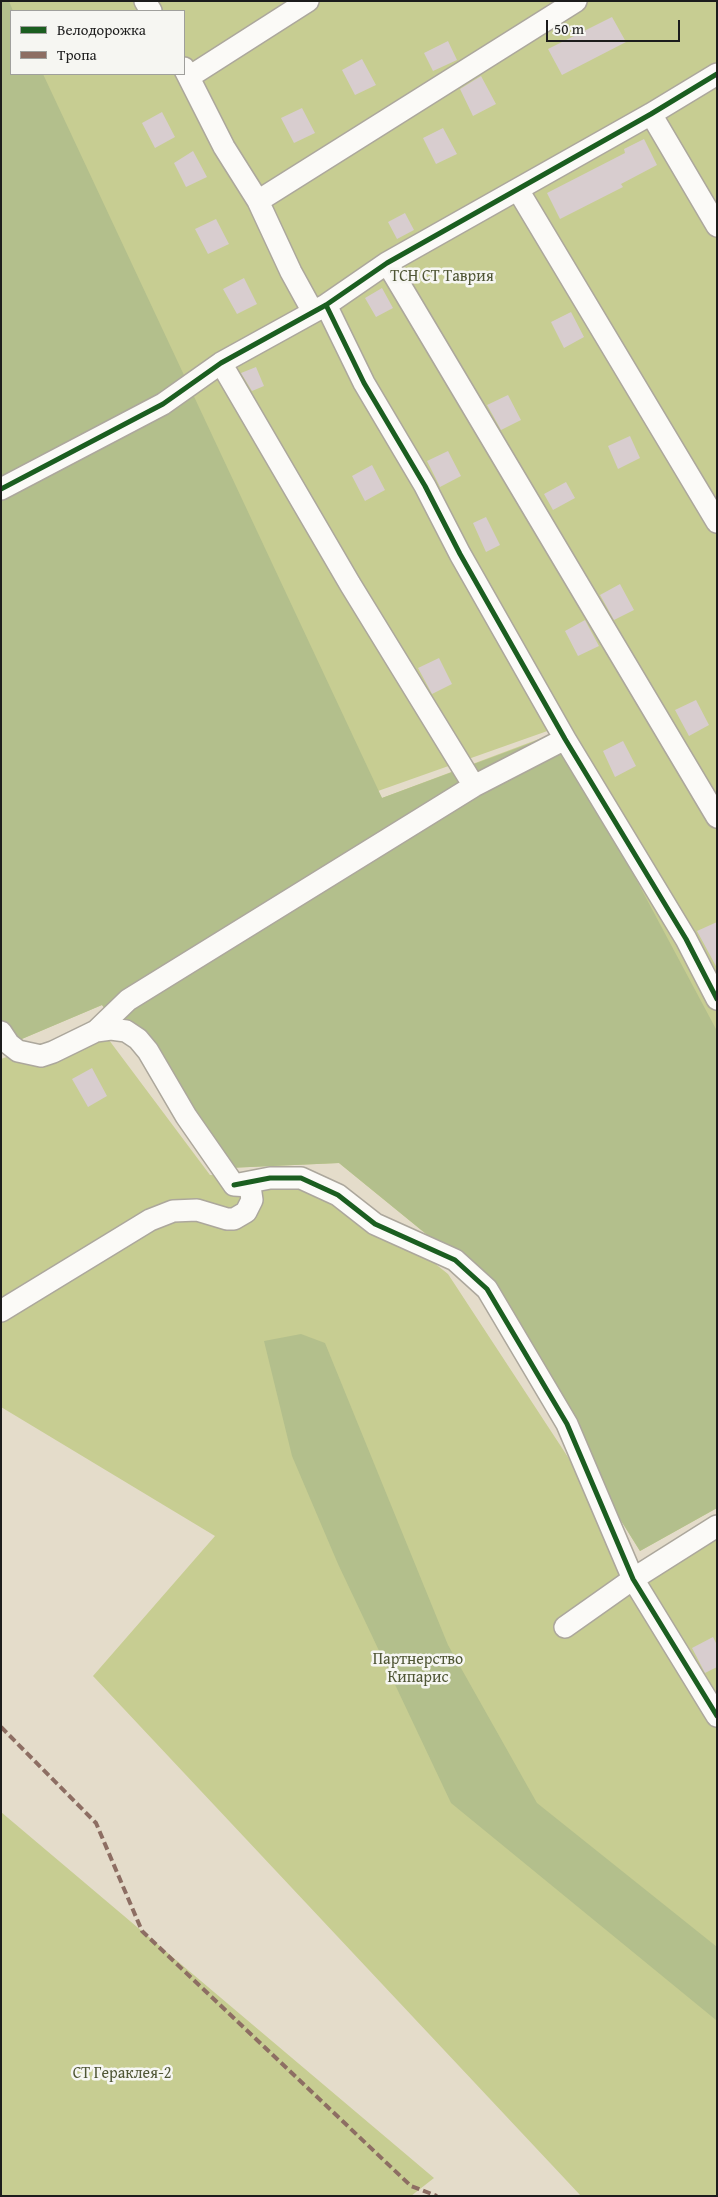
<!DOCTYPE html>
<meta charset="utf-8">
<style>
body{margin:0}
#map{position:relative;width:718px;height:2197px;overflow:hidden;background:#e4dcca;font-family:"Gentium Book Plus",serif}
canvas{display:block}
.frame{position:absolute;inset:0;border:2px solid #1c1c1c;pointer-events:none}
.legend{position:absolute;left:10px;top:10px;width:175px;height:65px;box-sizing:border-box;background:#f6f6f2;border:1px solid #9f9f9c;margin:0;padding:6px 9px;list-style:none;font-size:15px;color:#1c1c1c}
.legend li{display:flex;align-items:center;gap:10px;height:25px}
.legend b{width:25px;border:1px solid #9f9f9c}
.scale{position:absolute;left:546px;top:20px;width:134px;height:22px;box-sizing:border-box;border:2px solid #1c1c1c;border-top:0;padding-left:6px;font-size:15px;line-height:18px;white-space:nowrap;color:#1c1c1c;-webkit-text-stroke:4px #f6f6f2;paint-order:stroke}
</style>
<div id="map">
<canvas width="718" height="2197"></canvas>
<div class="frame"></div>
<ul class="legend">
<li><b style="height:6px;background:#1b5e20"></b>Велодорожка</li>
<li><b style="height:6px;background:#8d6e63"></b>Тропа</li>
</ul>
<div class="scale">50 m</div>
</div>
<script>
const context = document.querySelector('canvas').getContext('2d');
context.lineJoin = 'round';
function fill(path, color) {
  context.fillStyle = color;
  context.fill(path, 'evenodd');
}
function shape(rows) {
  const path = new Path2D();
  for (const r of rows) {
    path.moveTo(r[0], r[1]);
    for (let i = 2; i < r.length; i += 2) path.lineTo(r[i], r[i + 1]);
  }
  return path;
}
function strokePath(path, color, width, dash) {
  context.strokeStyle = color;
  context.lineWidth = width;
  context.lineCap = dash ? 'butt' : 'round';
  context.setLineDash(dash || []);
  context.stroke(path);
}
function write(font, color, halo, rows, align = 'center') {
  context.font = font + ' "Gentium Book Plus",serif';
  context.lineWidth = 5;
  context.setLineDash([]);
  context.textBaseline = 'middle';
  context.strokeStyle = halo;
  context.fillStyle = color;
  for (const [text, x, y, turn = 0] of rows) {
    context.save();
    context.translate(x, y);
    context.rotate((+turn || 0) * Math.PI / 180);
    context.textAlign = isNaN(turn) ? turn : align;
    if (halo) context.strokeText(text, 0, 0);
    context.fillText(text, 0, 0);
    context.restore();
  }
}
const green = shape([
 [1,1,717,1,717,1508,640,1551,458,1260,339,1163,228,1168,102,1005,10,1044],
 [11,11,184,11,184,74,11,74],
 [553,729,555,733,382,798,378,791],
 [97,1024,210,1175,329,1179,448,1274,638,1564,717,1524,717,2196,581,2196,93,1676,215,1536,1,1407,1,1059],
 [1,1812,434,2178,411,2196,1,2196]
]);
const forest = shape([
 [1,1,9,1,13,11,11,11,11,74,43,74,382,798,558,733,717,1031,717,1508,640,1551,458,1260,339,1163,228,1168,102,1005,10,1044,1,1027],
 [301,1334,325,1343,448,1645,537,1803,717,1947,716,2020,451,1803,338,1564,292,1456,264,1341]
]);
const building = shape([
 [612,17,626,42,562,75,548,49],
 [448,41,457,60,433,71,424,53],
 [362,59,376,85,355,95,342,70],
 [481,76,496,104,473,116,460,89],
 [302,108,315,133,294,143,281,118],
 [162,112,175,137,155,148,142,123],
 [443,128,457,154,436,164,423,138],
 [644,139,657,165,621,184,623,187,560,219,547,193,625,153,624,149],
 [193,151,207,177,186,187,174,163],
 [405,213,414,230,397,239,388,222],
 [216,219,229,244,208,254,195,229],
 [244,278,257,304,237,314,223,289],
 [382,288,393,308,376,317,365,298],
 [571,312,584,337,564,348,551,322],
 [256,367,264,386,252,391,241,373],
 [508,395,521,420,501,430,487,405],
 [630,436,640,458,618,469,608,446],
 [448,451,461,476,440,487,427,461],
 [372,465,385,490,365,501,352,476],
 [566,482,575,498,553,510,544,494],
 [486,517,500,545,486,552,473,523],
 [620,584,634,610,614,620,600,595],
 [585,620,599,646,578,656,565,631],
 [439,658,452,684,432,694,418,668],
 [696,700,709,725,689,736,675,710],
 [623,741,636,766,615,777,603,751],
 [717,922,717,968,697,931],
 [92,1068,107,1096,88,1107,72,1079],
 [713,1637,717,1645,717,1667,705,1673,692,1648]
]);
const minor = shape([
 [145,1,151,11],
 [184,68,224,147,258,201,291,272,313,312],
 [189,77,308,1],
 [651,114,717,226],
 [518,190,717,522],
 [258,201,576,1],
 [387,263,717,817],
 [326,305,364,383,425,486,460,554,565,739,686,939,717,999],
 [221,363,350,584,474,786],
 [1,489,163,404,221,363,326,305,387,263,651,114,717,74],
 [96,1031,128,1000,474,786,565,739],
 [1,1032,9,1044,18,1051,41,1056,53,1052,96,1031,111,1029,126,1031,138,1039,148,1051,186,1116,234,1185,250,1186,252,1200,246,1212,234,1219,227,1219,197,1210,173,1211,150,1220,1,1311],
 [234,1185,270,1178,301,1178,338,1195,375,1224,455,1260,487,1289,567,1424,633,1579,717,1716],
 [565,1627,633,1579,717,1526]
]);
const quiet = shape([
 [1,1727,96,1823,142,1931,411,2186,437,2196]
]);
const cycleway = shape([
 [326,305,364,383,425,486,460,554,565,739,686,939,717,999],
 [1,489,163,404,221,363,326,305,387,263,651,114,717,74],
 [234,1185,270,1178,301,1178,338,1195,375,1224,455,1260,487,1289,567,1424,633,1579,717,1716]
]);
const parkNames = [
 ["ТСН СТ Таврия",442,277],
 ["Партнерство",418,1660],
 ["Кипарис",418,1678],
 ["СТ Гераклея-2",122,2074]
];
fill(green, '#c7cd92');
fill(forest, '#b3bf8c');
fill(building, '#d8cdcf');
strokePath(minor, '#aca79c', 24);
strokePath(minor, '#fbfaf7', 21);
strokePath(quiet, '#8d6e63', 4, [8, 4]);
strokePath(cycleway, '#1b5e20', 5);
write('16px', '#4f5635', '#f6f6f2', parkNames);
</script>
